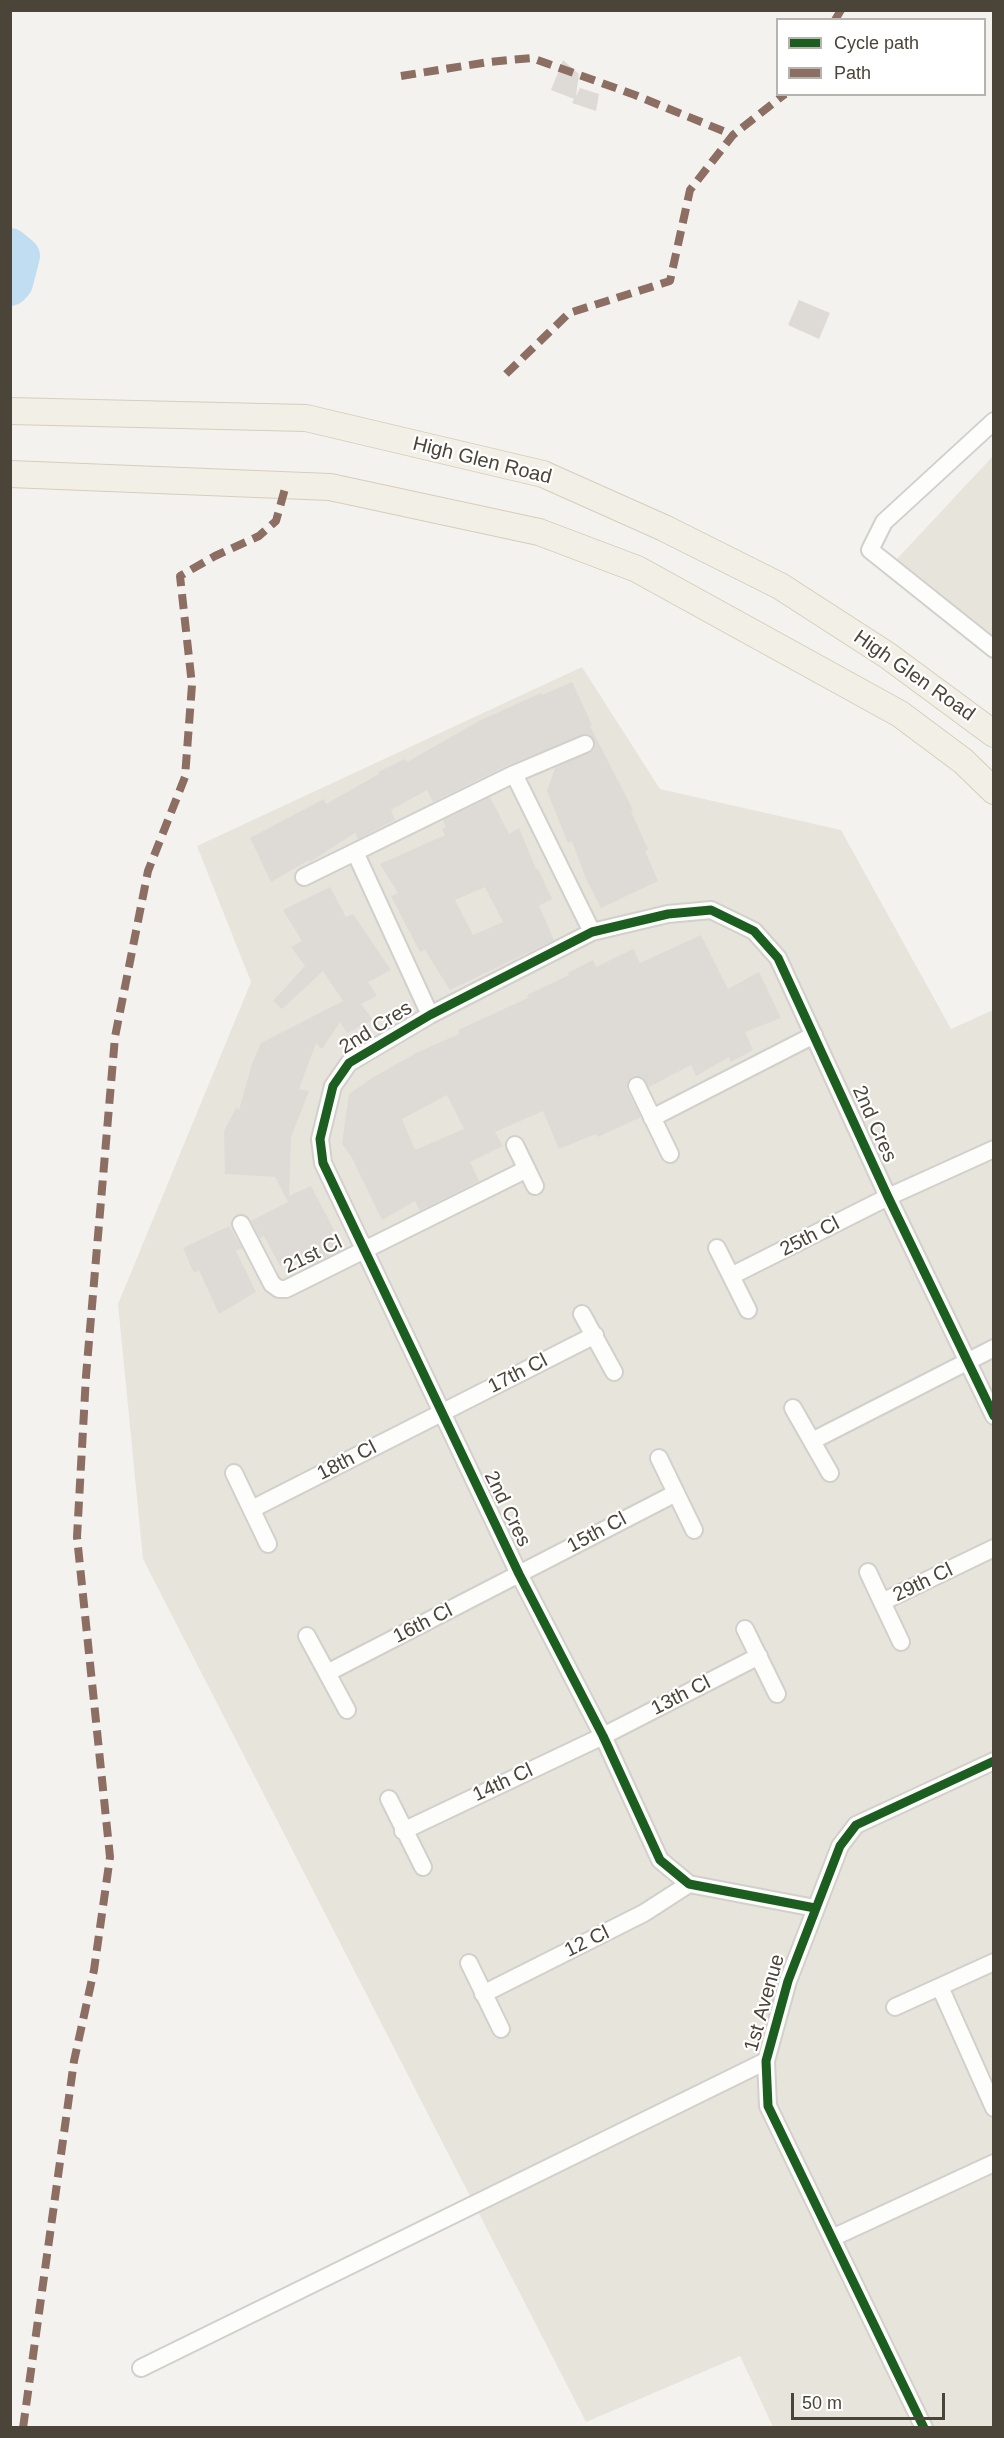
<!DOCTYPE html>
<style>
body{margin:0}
#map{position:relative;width:1004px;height:2438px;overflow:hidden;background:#f4f2ee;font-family:Arial,sans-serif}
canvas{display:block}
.frame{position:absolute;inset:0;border:12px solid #4b4439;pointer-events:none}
.legend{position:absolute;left:776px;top:18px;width:210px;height:78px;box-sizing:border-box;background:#fff;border:2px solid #b7b4b0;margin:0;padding:8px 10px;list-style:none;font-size:18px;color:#4b4439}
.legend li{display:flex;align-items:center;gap:12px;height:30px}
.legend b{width:30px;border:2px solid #b7b4b0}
.scale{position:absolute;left:791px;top:2393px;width:154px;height:27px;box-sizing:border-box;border:3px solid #4b4439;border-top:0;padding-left:8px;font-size:18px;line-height:21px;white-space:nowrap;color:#4b4439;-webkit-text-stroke:4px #fff;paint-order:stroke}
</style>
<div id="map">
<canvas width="1004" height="2438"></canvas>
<div class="frame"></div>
<ul class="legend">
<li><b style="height:8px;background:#1b5e20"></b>Cycle path</li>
<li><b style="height:8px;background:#8d6e63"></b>Path</li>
</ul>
<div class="scale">50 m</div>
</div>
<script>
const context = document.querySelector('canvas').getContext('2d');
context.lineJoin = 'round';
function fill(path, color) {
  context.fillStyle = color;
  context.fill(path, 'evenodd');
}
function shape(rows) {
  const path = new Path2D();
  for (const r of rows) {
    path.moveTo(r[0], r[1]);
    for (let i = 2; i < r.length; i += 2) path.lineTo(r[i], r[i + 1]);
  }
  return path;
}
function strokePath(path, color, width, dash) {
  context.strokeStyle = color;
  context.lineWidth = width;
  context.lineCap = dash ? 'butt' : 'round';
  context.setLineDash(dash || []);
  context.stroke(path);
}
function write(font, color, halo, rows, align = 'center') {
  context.font = font + ' Arial,sans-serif';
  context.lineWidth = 4.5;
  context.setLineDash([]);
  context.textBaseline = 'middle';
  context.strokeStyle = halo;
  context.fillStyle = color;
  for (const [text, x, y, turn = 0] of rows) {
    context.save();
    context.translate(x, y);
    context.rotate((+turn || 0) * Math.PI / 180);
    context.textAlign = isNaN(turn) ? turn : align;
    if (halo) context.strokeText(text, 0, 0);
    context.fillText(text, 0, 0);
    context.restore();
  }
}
const residential = shape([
 [993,456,993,657,895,561],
 [582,667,660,789,841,830,951,1029,993,1010,993,2427,773,2427,740,2356,586,2422,143,1559,118,1304,251,982,197,846]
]);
const river = shape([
 [10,247,21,256,14,283,10,287]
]);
const building = shape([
 [563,60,579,74,576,96,580,88,599,94,596,111,572,103,574,99,551,90],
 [799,300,830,313,819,339,788,325],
 [572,682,592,725,590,726,633,810,631,812,648,849,645,851,658,881,601,908,586,879,572,841,568,843,547,791,555,768,594,750,594,739,586,734,510,764,433,802,427,790,391,810,395,820,358,839,355,833,310,862,309,860,271,882,250,838,324,799,326,804,379,774,378,772,405,759,407,762,481,720,541,693,542,695],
 [490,797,509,834,519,828,536,869,538,869,552,899,539,906,554,940,450,990,425,950,420,952,391,896,398,893,380,864,445,835,442,829,446,827,443,820],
 [485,887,503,922,473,935,455,900],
 [330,887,346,917,353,914,391,970,368,982,377,996,361,1004,373,1020,347,1033,340,1022,322,1049,316,1043,299,1089,309,1091,291,1137,289,1196,311,1186,334,1230,331,1232,341,1250,312,1265,308,1257,280,1266,264,1236,260,1238,251,1221,288,1202,275,1177,225,1174,224,1131,236,1108,239,1110,252,1064,261,1043,343,1001,323,971,282,1009,273,1001,305,966,291,947,302,941,283,910],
 [701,935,728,989,759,972,781,1018,745,1032,753,1050,731,1062,729,1057,696,1076,691,1065,649,1087,642,1077,632,1077,627,1085,627,1090,641,1117,598,1137,596,1134,559,1149,543,1111,495,1132,503,1146,470,1162,479,1181,420,1211,415,1201,382,1220,351,1156,342,1144,349,1094,374,1077,416,1053,459,1034,458,1030,528,998,527,995,569,975,568,973,593,960,596,967,633,949,640,963],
 [447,1095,464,1129,415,1150,402,1119],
 [229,1226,242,1248,236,1251,256,1292,219,1314,199,1270,194,1273,183,1248]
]);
const minor = shape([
 [994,421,884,522,870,550,994,649],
 [514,774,592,932],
 [355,852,430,1015],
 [304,877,514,774,585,744],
 [637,1086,670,1154],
 [652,1118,814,1035],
 [515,1145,535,1186],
 [241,1224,272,1284,279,1289,286,1289,527,1169],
 [717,1248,748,1310],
 [731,1276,888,1197,994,1149],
 [582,1314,614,1372],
 [793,1408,830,1473],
 [812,1441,994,1348],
 [659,1458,694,1530],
 [234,1473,268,1544],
 [252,1509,595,1335],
 [868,1572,882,1602,994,1548],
 [882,1602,901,1642],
 [745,1629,777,1694],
 [307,1636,347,1710],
 [327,1673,676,1493],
 [389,1799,423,1867],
 [403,1831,603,1736,759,1656],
 [815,1908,689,1884,660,1860,603,1736,519,1574,323,1163,320,1139,333,1086,349,1063,430,1015,592,932,668,914,711,910,754,931,778,958,888,1197,994,1416],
 [469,1963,501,2029],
 [940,1987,994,2108],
 [483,1994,644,1913,689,1884],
 [895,2007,994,1962],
 [832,2238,994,2163],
 [141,2368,766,2061],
 [924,2428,768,2106,766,2061,788,1981,840,1846,856,1825,994,1761]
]);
const primary = shape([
 [10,411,306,418,543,474,664,528,780,586,887,655,994,734],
 [10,474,330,487,539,532,637,569,900,714,963,761,994,791]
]);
const quiet = shape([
 [835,20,841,10],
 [401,76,489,62,532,58,635,95,733,135],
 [506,374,569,313,670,281,690,190,733,135,785,94],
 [23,2428,74,2061,94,1970,110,1857,77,1537,86,1376,115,1037,148,871,185,777,192,685,180,576,215,556,259,536,276,521,286,485]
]);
const cycleway = shape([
 [815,1908,689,1884,660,1860,603,1736,519,1574,323,1163,320,1139,333,1086,349,1063,430,1015,592,932,668,914,711,910,754,931,778,958,888,1197,994,1416],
 [924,2428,768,2106,766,2061,788,1981,840,1846,856,1825,994,1761]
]);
const streetNames = [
 ["High Glen Road",482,461,14],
 ["High Glen Road",914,676,35],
 ["2nd Cres",376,1028,-32],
 ["2nd Cres",874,1124,66],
 ["25th Cl",810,1237,-27],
 ["21st Cl",313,1255,-26],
 ["17th Cl",518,1374,-27],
 ["18th Cl",347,1461,-27],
 ["2nd Cres",507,1509,64],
 ["15th Cl",597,1533,-28],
 ["29th Cl",923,1583,-26],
 ["16th Cl",423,1624,-27],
 ["13th Cl",681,1696,-27],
 ["14th Cl",503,1783,-25],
 ["12 Cl",587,1942,-26],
 ["1st Avenue",765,2003,-74]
];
fill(residential, '#e7e4dc');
strokePath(river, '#c0ddf1', 38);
fill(building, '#dedbd6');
strokePath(minor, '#d2d0cb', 20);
strokePath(primary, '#d6cebb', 28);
strokePath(minor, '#fdfdfc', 16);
strokePath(primary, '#f2efe6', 26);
strokePath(quiet, '#8d6e63', 8, [15, 8]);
strokePath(cycleway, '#1b5e20', 9);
write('20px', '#4b4439', '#fff', streetNames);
</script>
